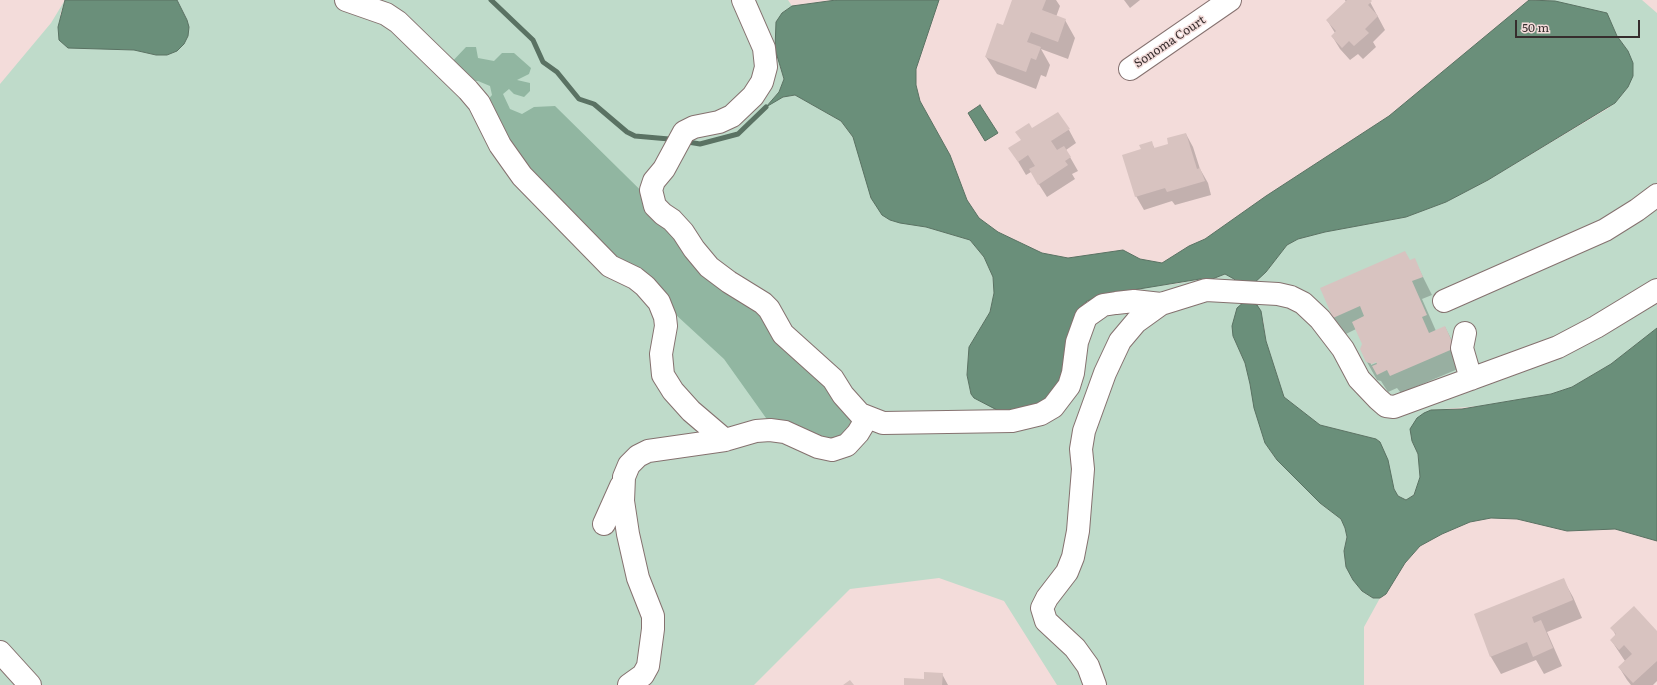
<!DOCTYPE html>
<style>
body{margin:0}
#map{position:relative;width:1657px;height:685px;overflow:hidden;background:#f3dcda;font-family:Literata,serif}
canvas{display:block}
.scale{position:absolute;left:1515px;top:20px;width:125px;height:18px;box-sizing:border-box;border:2px solid #362d2d;border-top:0;padding-left:5px;font-size:12px;line-height:14px;white-space:nowrap;color:#362d2d;-webkit-text-stroke:3px #f3dcda;paint-order:stroke}
</style>
<div id="map">
<canvas width="1657" height="685"></canvas>
<div class="scale">50 m</div>
</div>
<script>
const context = document.querySelector('canvas').getContext('2d');
context.lineJoin = 'round';
function fill(path, color) {
  context.fillStyle = color;
  context.fill(path, 'evenodd');
}
function shape(rows) {
  const path = new Path2D();
  for (const r of rows) {
    path.moveTo(r[0], r[1]);
    for (let i = 2; i < r.length; i += 2) path.lineTo(r[i], r[i + 1]);
  }
  return path;
}
function strokePath(path, color, width, dash) {
  context.strokeStyle = color;
  context.lineWidth = width;
  context.lineCap = dash ? 'butt' : 'round';
  context.setLineDash(dash || []);
  context.stroke(path);
}
function write(font, color, halo, rows, align = 'center') {
  context.font = font + ' Literata,serif';
  context.lineWidth = 3;
  context.setLineDash([]);
  context.textBaseline = 'middle';
  context.strokeStyle = halo;
  context.fillStyle = color;
  for (const [text, x, y, turn = 0] of rows) {
    context.save();
    context.translate(x, y);
    context.rotate((+turn || 0) * Math.PI / 180);
    context.textAlign = isNaN(turn) ? turn : align;
    if (halo) context.strokeText(text, 0, 0);
    context.fillText(text, 0, 0);
    context.restore();
  }
}
const green = shape([
 [65,0,60,15,113,49,135,50,156,55,167,55,187,20,177,0,788,0,792,6,782,13,779,64,784,79,779,92,767,106,783,97,795,95,841,121,853,137,890,220,926,227,970,240,984,257,993,277,994,293,990,312,969,347,967,375,971,394,1071,327,1079,308,1095,297,1155,286,1175,284,1200,279,1207,281,1225,274,1234,279,1242,287,1266,272,1287,245,1298,239,1325,232,1406,217,1446,202,1488,180,1607,109,1615,103,1628,87,1628,51,1617,36,1607,13,1546,0,1642,0,1657,13,1657,328,1611,364,1572,387,1551,394,1480,406,1431,410,1412,441,1418,454,1420,477,1414,495,1406,500,1398,496,1394,489,1380,442,1376,439,1320,425,1284,397,1266,341,1263,319,1233,336,1245,363,1265,443,1277,460,1320,503,1341,519,1345,528,1347,537,1344,551,1346,567,1353,580,1362,591,1373,598,1380,598,1364,627,1364,685,1057,685,1004,601,939,578,850,589,754,685,0,685,0,84,51,23]
]);
const forest = shape([
 [466,47,476,47,478,58,494,61,502,53,514,53,531,68,529,74,517,80,530,83,530,91,524,97,514,94,509,89,503,94,510,109,522,114,534,107,555,106,753,301,853,415,852,423,840,443,771,425,724,359,540,190,484,104,492,95,490,86,478,81,465,81,449,65]
]);
const water = shape([
 [65,0,177,0,187,20,189,27,188,36,184,44,177,51,167,55,156,55,134,50,68,48,59,40,58,27,65,0],
 [836,0,939,0,916,69,916,85,920,101,950,155,967,200,979,218,998,232,1042,253,1068,258,1123,250,1140,259,1162,263,1189,246,1205,239,1266,196,1389,116,1529,0,1555,1,1607,13,1617,36,1628,51,1633,63,1633,76,1628,87,1615,103,1488,180,1446,202,1406,217,1325,232,1298,239,1287,245,1266,272,1252,285,1242,287,1234,279,1225,274,1207,281,1200,279,1102,295,1087,301,1079,308,1071,327,1062,381,1048,401,1011,412,997,410,974,398,971,394,967,375,969,347,990,312,994,293,993,277,984,257,970,240,926,227,900,223,890,220,882,215,871,198,853,137,841,121,795,95,783,97,766,107,779,92,784,79,775,49,776,22,782,13,792,6,836,0],
 [980,105,998,133,985,141,968,113,980,105],
 [1245,301,1257,305,1261,311,1266,341,1284,397,1320,425,1376,439,1380,442,1388,460,1394,489,1398,496,1406,500,1414,495,1420,477,1418,454,1412,441,1410,429,1417,418,1424,413,1431,410,1462,409,1551,394,1572,387,1611,364,1657,328,1657,541,1615,529,1567,531,1517,519,1491,518,1470,522,1442,534,1420,546,1405,563,1386,594,1380,598,1373,598,1362,591,1353,580,1346,567,1344,551,1347,537,1345,528,1341,519,1320,503,1277,460,1265,443,1254,408,1250,384,1245,363,1233,336,1232,326,1237,308,1245,301]
]);
const shadow = shape([
 [1013,0,1056,0,1060,6,1056,17,1065,20,1075,38,1068,59,1041,49,1050,65,1046,77,1041,75,1036,89,997,74,986,57,1004,26],
 [1124,0,1140,0,1130,8],
 [1345,0,1369,0,1385,30,1373,42,1376,47,1363,59,1358,54,1350,60,1340,49,1332,36,1335,33,1327,20,1346,2],
 [1032,130,1069,130,1076,143,1066,150,1078,171,1072,174,1075,179,1047,197,1031,172,1026,175,1010,148,1022,140],
 [1186,134,1193,147,1200,169,1208,183,1211,195,1175,205,1172,201,1144,210,1136,196,1142,150,1151,142,1155,149,1170,145],
 [1414,259,1432,295,1422,299,1436,331,1445,327,1465,366,1401,393,1397,388,1388,392,1381,381,1377,380,1367,362,1363,344,1356,329,1344,335,1333,317],
 [1381,359,1381,361,1371,365,1371,363],
 [1563,579,1573,597,1582,618,1547,632,1562,666,1544,674,1536,660,1501,674,1491,657,1475,615],
 [1612,628,1657,633,1657,681,1653,685,1631,685,1627,680,1619,667,1625,661,1611,640,1616,636],
 [942,674,948,685,905,685]
]);
const stream = shape([
 [491,0,533,40,543,62,557,72,579,99,594,104,627,132,635,136,669,139],
 [688,142,700,144,738,134,766,107]
]);
const building = shape([
 [1012,0,1046,0,1042,10,1066,19,1058,42,1031,32,1027,42,1041,47,1036,60,1031,58,1026,72,985,57,997,23,1003,25],
 [1347,0,1371,0,1372,1,1368,5,1378,16,1365,29,1369,33,1354,46,1349,41,1342,48,1331,36,1336,31,1326,20],
 [1058,112,1070,129,1051,141,1057,150,1064,146,1071,157,1065,161,1068,165,1038,185,1029,169,1035,166,1028,155,1018,162,1008,148,1021,140,1015,132,1029,123,1032,128],
 [1186,133,1197,169,1200,168,1205,181,1167,192,1165,188,1135,197,1122,155,1141,149,1139,145,1152,141,1154,148,1168,144,1167,138],
 [1405,251,1410,260,1415,258,1423,277,1412,281,1427,315,1422,317,1429,333,1445,326,1455,348,1390,376,1387,370,1377,375,1372,366,1377,364,1376,362,1372,364,1366,362,1360,349,1362,344,1352,322,1364,316,1360,306,1333,318,1320,288],
 [1564,578,1573,600,1532,617,1534,623,1541,620,1553,648,1533,657,1527,642,1490,657,1474,614],
 [1634,606,1657,631,1657,661,1633,683,1618,667,1632,654,1624,645,1619,650,1610,640,1616,634,1610,628],
 [924,672,943,673,942,685,904,685,904,678,924,679],
 [850,680,854,685,843,685]
]);
const minor = shape([
 [346,0,386,14,398,22,468,90,479,103,500,145,522,176,610,266,635,278,645,286,659,302,665,317,666,326,661,354,663,375,673,391,691,411,725,440],
 [743,0,764,48,766,67,762,82,753,96,732,116,719,122,694,127,684,132,664,169,654,181,651,190,655,206,663,214,672,220,683,232,694,249,709,267,729,282,763,303,769,309,783,334,833,379,843,395,860,414,883,423,1012,421,1041,414,1053,407,1069,386,1073,373,1077,342,1086,317,1103,305,1116,303,1134,301,1161,304],
 [1130,69,1230,0],
 [1444,301,1605,230,1637,210,1657,195],
 [1465,333,1462,348,1471,379],
 [604,524,621,486],
 [0,652,30,685],
 [629,685,643,675,648,666,653,629,653,616,638,578,628,534,623,501,624,477,629,465,638,456,648,451,725,440,756,431,770,430,785,432,818,447,832,450,847,445,858,433,867,418],
 [1095,685,1088,666,1075,648,1046,621,1042,608,1047,598,1067,572,1073,557,1078,531,1083,469,1081,449,1084,431,1105,373,1120,341,1136,322,1161,304,1206,290,1278,294,1291,297,1303,303,1320,319,1343,349,1359,379,1378,399,1386,406,1394,407,1558,347,1596,327,1657,290]
]);
const streetNames = [
 ["Sonoma Court",1170,42,-34]
];
fill(green, '#bfdbca');
fill(forest, '#91b6a1');
fill(water, '#6a8f7a');
strokePath(water, '#5a7263', 1);
fill(shadow, '#0003');
strokePath(stream, '#5a7263', 5);
fill(building, '#d8c3c0');
strokePath(minor, '#85716f', 24);
strokePath(minor, '#fff', 22);
write('12px', '#362d2d', '#f3dcda', streetNames);
</script>
